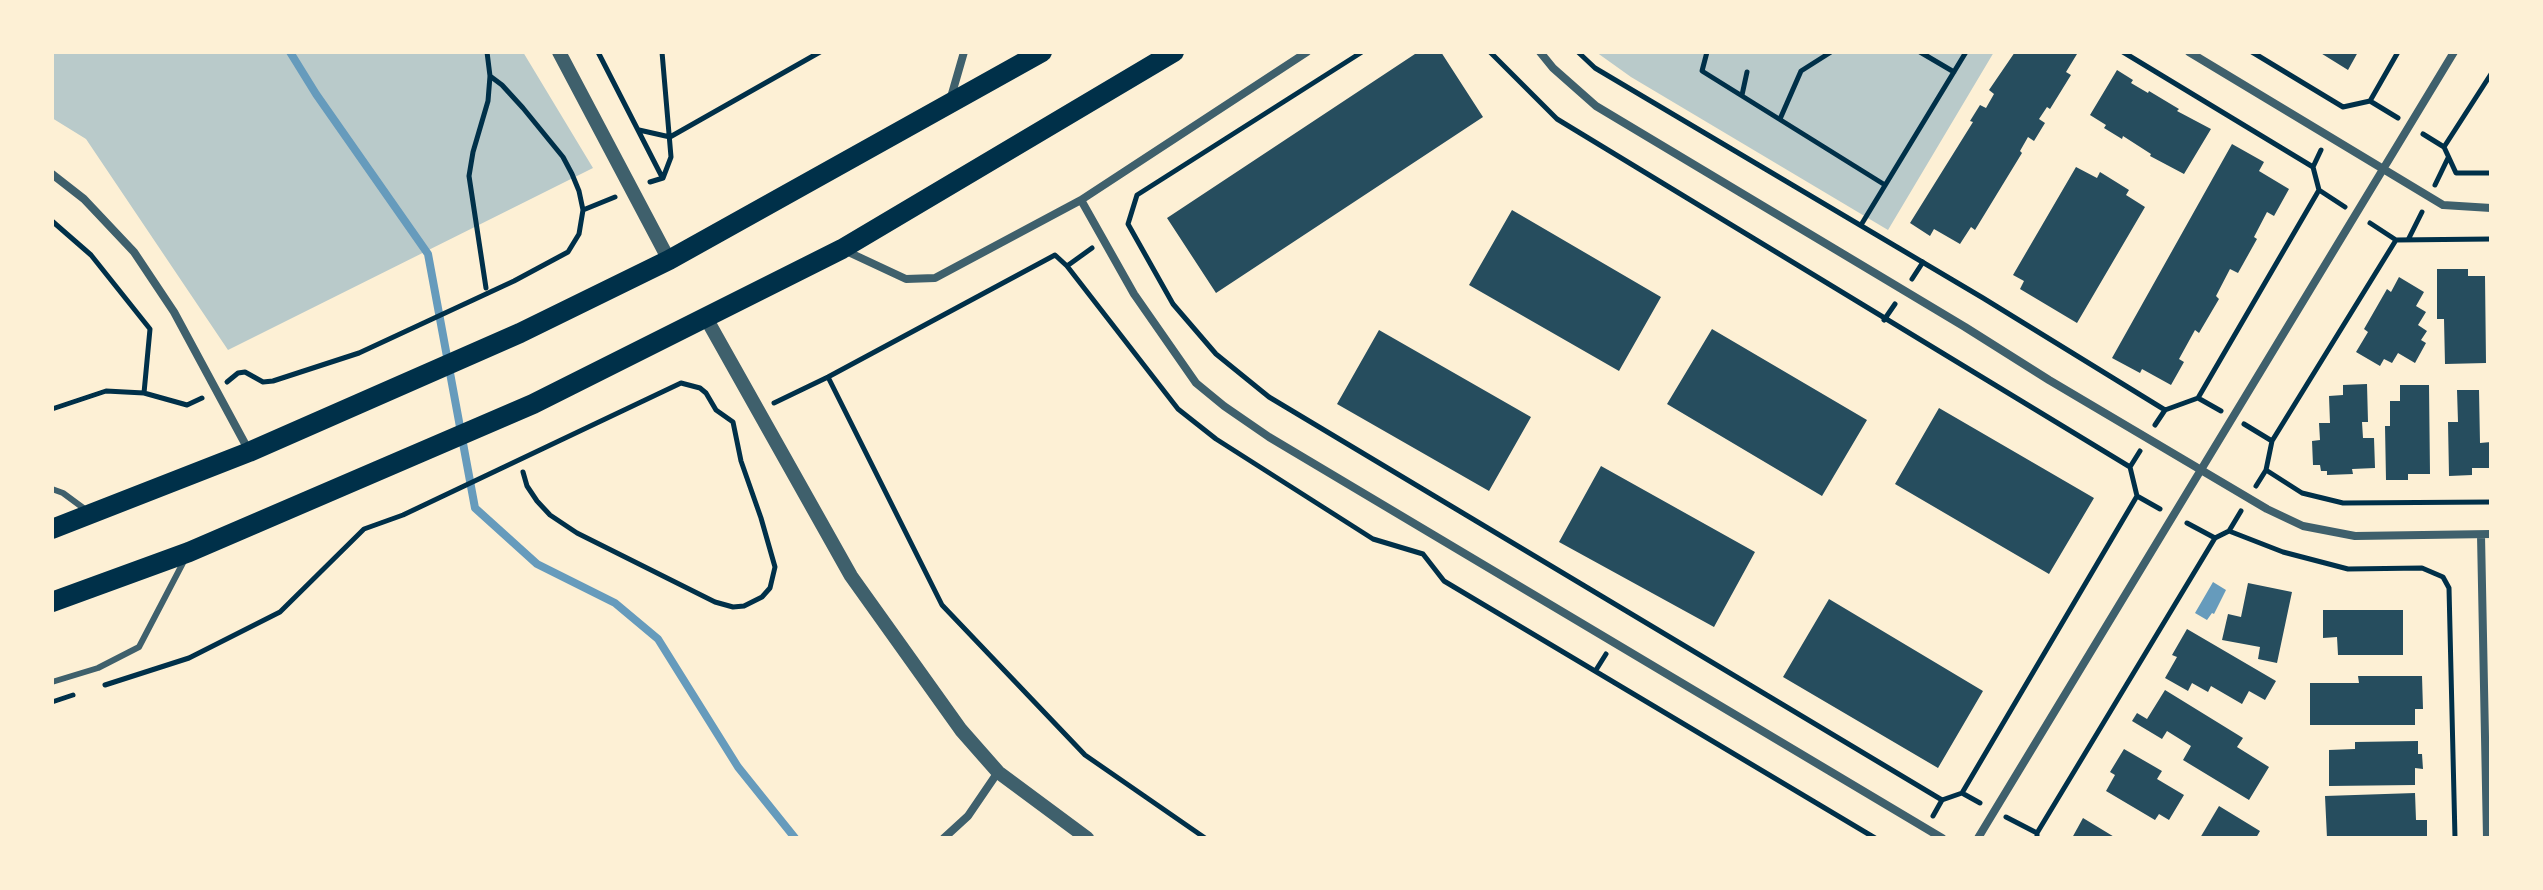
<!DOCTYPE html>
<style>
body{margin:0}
#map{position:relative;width:2543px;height:890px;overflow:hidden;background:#fdf0d5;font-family:Signika,sans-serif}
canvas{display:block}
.frame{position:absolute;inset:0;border:54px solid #fdf0d5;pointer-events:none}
</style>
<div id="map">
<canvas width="2543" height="890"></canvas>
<div class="frame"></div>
</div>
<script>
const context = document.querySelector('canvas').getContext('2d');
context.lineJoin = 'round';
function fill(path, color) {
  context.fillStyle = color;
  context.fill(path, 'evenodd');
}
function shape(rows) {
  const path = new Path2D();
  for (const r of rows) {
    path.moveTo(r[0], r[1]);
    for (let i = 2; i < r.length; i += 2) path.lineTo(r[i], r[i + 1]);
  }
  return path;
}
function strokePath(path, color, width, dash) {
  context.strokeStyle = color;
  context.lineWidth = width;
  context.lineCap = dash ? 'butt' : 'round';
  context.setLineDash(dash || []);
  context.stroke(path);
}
const green = shape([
 [52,52,523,52,593,168,228,350,86,139,52,118],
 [1596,52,1994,52,1888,230,1631,77]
]);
const water = shape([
 [2213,582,2226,590,2214,614,2212,613,2207,620,2195,613]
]);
const stream = shape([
 [290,52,316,94,428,254,475,508,537,564,615,603,658,639,738,767,795,838]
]);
const building = shape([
 [1418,52,1441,52,1483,117,1216,293,1167,218],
 [2015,52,2074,52,2077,54,2066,72,2071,75,2050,109,2047,107,2039,119,2045,123,2034,141,2028,137,2020,151,2022,153,1975,230,1971,227,1960,244,1934,229,1930,236,1910,223,1973,122,1970,121,1980,105,1986,108,1994,94,1989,90],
 [2319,52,2358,52,2348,70],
 [2117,70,2133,80,2131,83,2148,93,2149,91,2179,109,2177,111,2211,129,2184,174,2150,156,2151,154,2123,136,2122,139,2104,128,2106,125,2090,115],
 [2232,144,2264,162,2259,171,2289,189,2274,216,2267,212,2254,237,2257,239,2238,273,2230,269,2216,296,2219,299,2199,333,2195,330,2179,359,2184,362,2171,385,2142,369,2140,373,2112,358],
 [2076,167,2097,178,2100,172,2129,190,2126,195,2145,207,2077,323,2020,289,2024,281,2013,275],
 [1512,210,1661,297,1619,371,1469,285],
 [2437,269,2468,269,2468,276,2485,276,2486,363,2445,364,2444,319,2437,319],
 [2399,277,2424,292,2416,306,2426,312,2418,325,2427,331,2421,340,2426,343,2415,363,2398,353,2392,363,2384,359,2380,366,2356,352,2368,332,2364,329,2387,289,2391,292],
 [1712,329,1867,420,1822,496,1667,404],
 [1379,330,1531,417,1489,491,1337,404],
 [2367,384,2368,422,2362,422,2363,438,2374,438,2375,468,2352,469,2353,474,2327,475,2327,471,2321,471,2320,465,2313,465,2312,441,2320,440,2319,423,2330,423,2329,396,2343,395,2343,385],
 [2400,385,2429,385,2430,474,2408,474,2408,480,2386,480,2385,426,2390,426,2390,401,2400,401],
 [2457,390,2479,390,2480,443,2491,442,2491,468,2472,468,2472,475,2449,476,2448,422,2458,422],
 [1939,408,2094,498,2049,574,1895,484],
 [1601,466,1755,552,1714,627,1559,542],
 [2248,583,2292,592,2277,663,2258,659,2260,647,2222,640,2228,614,2241,617],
 [1829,599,1983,691,1938,768,1783,677],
 [2323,610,2403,610,2403,655,2338,655,2337,637,2323,638],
 [2187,629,2276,681,2265,700,2249,691,2242,704,2211,686,2208,692,2192,683,2188,691,2165,678,2177,657,2172,655],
 [2358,676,2422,676,2423,709,2415,709,2415,725,2310,725,2310,683,2359,683],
 [2165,690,2243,738,2237,747,2269,767,2249,800,2183,760,2191,746,2167,731,2162,739,2132,721,2137,713,2147,719],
 [2418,741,2418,754,2422,754,2423,769,2415,768,2415,785,2329,786,2329,750,2355,749,2355,742],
 [2124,749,2162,771,2157,779,2184,795,2169,820,2159,814,2155,820,2106,791,2115,775,2110,772],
 [2415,793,2416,820,2427,820,2427,838,2327,838,2325,796],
 [2219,806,2260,831,2256,838,2200,838],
 [2083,818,2116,838,2072,838]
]);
const path = shape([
 [598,52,662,177],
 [1362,52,1137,195,1128,224,1173,304,1216,354,1269,397,1942,800,1962,793,2137,496,2130,467,1557,119,1490,52],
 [1578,52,1595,68,1983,298,2165,410],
 [1707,52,1702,71,1885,185],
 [1920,52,1954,72],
 [2123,52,2313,167,2319,190,2198,398,2165,410,2155,425],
 [2252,52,2343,107,2370,101,2398,118],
 [2491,74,2444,147,2456,173,2491,173],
 [1742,95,1747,72],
 [2370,101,2398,52],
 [1780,119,1801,71,1831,52],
 [639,130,670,137,820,52],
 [2423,134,2444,147],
 [2313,167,2321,150],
 [650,182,663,178,671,157,662,52],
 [2435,185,2448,158],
 [2319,190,2345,207],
 [583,210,615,197],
 [52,221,91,255,150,329,144,393],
 [2370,223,2396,240],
 [1861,225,1966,52],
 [2491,239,2396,240,2272,441,2266,470,2302,493,2343,503,2491,502],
 [2408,240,2422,212],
 [1067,266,1092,248],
 [1912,279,1923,262],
 [486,288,469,176,473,152,488,101,490,76,487,52],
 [1884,320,1895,304],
 [828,377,942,605,1085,755,1205,838],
 [227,382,238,373,245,372,263,382,273,381,359,353,514,281,568,252,579,234,583,210,579,191,572,174,563,157,523,108,502,85,490,76],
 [2198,398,2221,411],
 [774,403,828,377,1055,255,1067,266,1178,409,1216,439,1373,539,1423,554,1444,581,1875,838],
 [52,409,106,391,144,393,187,405,202,398],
 [2244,424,2272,441],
 [2130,467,2140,451],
 [2256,486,2266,470],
 [2137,496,2160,509],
 [2187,523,2215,538],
 [2229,531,2241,511],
 [1596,670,1606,654],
 [105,685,189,658,280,612,364,529,403,515,681,383,700,388,706,393,716,410,733,422,741,461,761,518,775,567,770,588,762,597,744,606,733,607,715,602,577,533,550,515,537,501,527,486,523,472],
 [52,702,73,695],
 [1962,793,1980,803],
 [1933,816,1942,800],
 [2006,817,2037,833],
 [2037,838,2037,833,2215,538,2229,531,2283,552,2348,569,2422,568,2443,577,2449,588,2455,838]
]);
const service = shape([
 [52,489,63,493,86,510],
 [52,682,98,668,139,647,185,559]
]);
const minor = shape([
 [1540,52,1553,68,1596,106,1965,327,2049,380,2267,509,2303,526,2355,536,2491,534],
 [2189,52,2443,205,2491,208],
 [951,97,964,52],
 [52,174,84,199,134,252,174,312,249,451],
 [1081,200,1134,294,1196,383,1224,406,1269,437,1942,838],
 [846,251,906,279,935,278,1081,200,1307,52],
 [2481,535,2487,838],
 [944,838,968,816,998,772],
 [1978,838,2454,52]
]);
const tertiary = shape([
 [559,52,669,260],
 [706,318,851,576,961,730,998,772,1087,838]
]);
const primary = shape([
 [52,529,249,452,520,333,669,260,1042,52],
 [52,602,189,552,533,404,842,249,1174,52]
]);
fill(green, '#b9caca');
fill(water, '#669bbc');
strokePath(stream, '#669bbc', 8);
fill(building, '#264d5e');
strokePath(path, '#003049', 5);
strokePath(service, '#3f606c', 6);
strokePath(minor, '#3f606c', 8);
strokePath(tertiary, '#3f606c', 14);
strokePath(primary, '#003049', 20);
</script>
